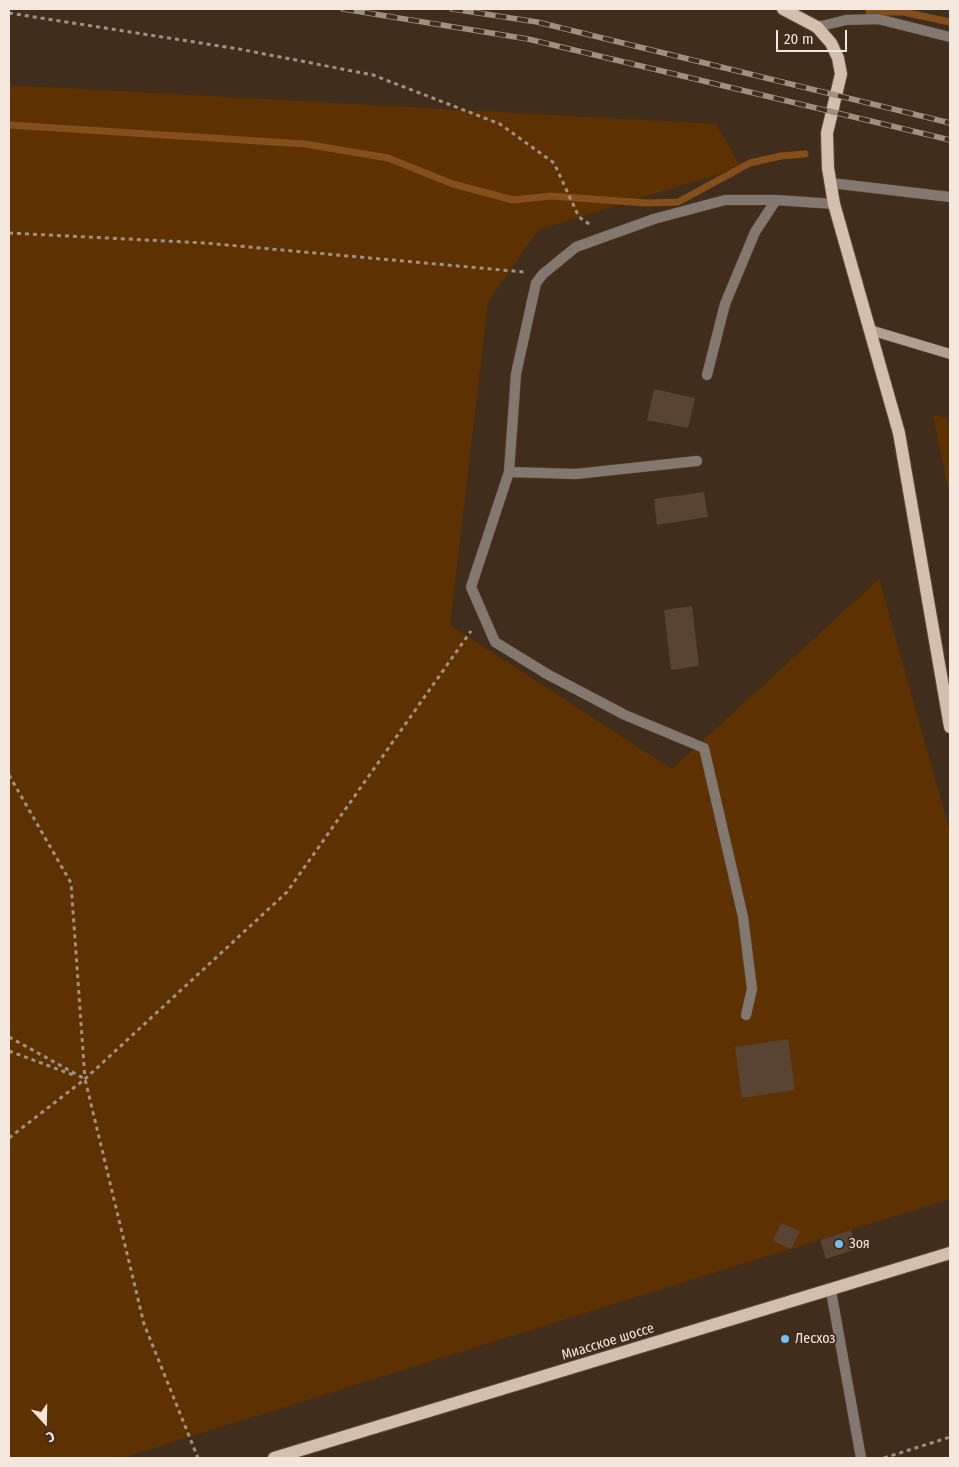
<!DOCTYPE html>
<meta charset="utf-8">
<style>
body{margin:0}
#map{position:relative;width:959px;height:1467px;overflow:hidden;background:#412d1c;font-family:"Fira Sans Condensed",sans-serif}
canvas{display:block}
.frame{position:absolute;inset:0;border:10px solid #f3e6dc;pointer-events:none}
.north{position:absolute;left:20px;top:1397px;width:50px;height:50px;-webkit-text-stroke:4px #412d1c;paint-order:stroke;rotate:159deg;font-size:14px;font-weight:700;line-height:20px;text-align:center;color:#f3e6dc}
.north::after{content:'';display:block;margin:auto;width:18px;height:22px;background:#f3e6dc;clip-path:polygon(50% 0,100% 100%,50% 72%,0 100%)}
.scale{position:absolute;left:776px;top:30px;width:71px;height:22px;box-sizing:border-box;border:2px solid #f3e6dc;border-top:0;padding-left:6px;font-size:15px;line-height:18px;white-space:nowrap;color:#f3e6dc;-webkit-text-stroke:4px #412d1c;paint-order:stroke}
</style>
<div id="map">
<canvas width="959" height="1467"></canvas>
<div class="frame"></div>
<div class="north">С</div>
<div class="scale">20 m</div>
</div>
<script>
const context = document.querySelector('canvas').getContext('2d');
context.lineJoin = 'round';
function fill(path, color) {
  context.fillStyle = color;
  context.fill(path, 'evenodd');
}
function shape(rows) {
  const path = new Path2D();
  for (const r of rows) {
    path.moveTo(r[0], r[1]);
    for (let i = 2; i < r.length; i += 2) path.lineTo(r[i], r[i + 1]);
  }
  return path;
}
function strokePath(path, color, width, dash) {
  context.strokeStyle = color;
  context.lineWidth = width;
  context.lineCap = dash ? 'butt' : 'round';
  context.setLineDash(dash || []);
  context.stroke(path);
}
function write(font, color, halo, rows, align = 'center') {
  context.font = font + ' "Fira Sans Condensed",sans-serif';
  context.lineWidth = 4;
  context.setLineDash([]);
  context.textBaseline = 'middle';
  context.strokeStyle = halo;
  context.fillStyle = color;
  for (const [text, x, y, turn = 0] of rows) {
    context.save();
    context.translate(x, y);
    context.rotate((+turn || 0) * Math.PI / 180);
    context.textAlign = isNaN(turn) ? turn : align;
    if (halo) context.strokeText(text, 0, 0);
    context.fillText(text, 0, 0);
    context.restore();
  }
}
const green = shape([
 [9,85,716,124,741,167,538,230,488,302,450,625,672,769,879,579,950,832,950,1199,122,1458,9,1458],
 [933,415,950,419,950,497]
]);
const stream = shape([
 [869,12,903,12,950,22],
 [9,125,305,144,388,158,453,184,513,200,551,196,646,203,678,202,750,163,781,156,805,154]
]);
const building = shape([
 [654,389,695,398,688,428,647,420],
 [704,492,708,517,657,525,654,499],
 [692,606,699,666,671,670,664,610],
 [788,1039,795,1090,742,1098,735,1047],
 [781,1223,800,1231,791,1249,773,1241],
 [851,1230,857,1249,826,1259,820,1240]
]);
const path = shape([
 [9,13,239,49,373,75,500,124,554,163,579,217,589,224],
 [9,233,205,243,524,272],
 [9,775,71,883,85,1079],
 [9,1037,85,1079,144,1324,198,1458],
 [9,1051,76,1076],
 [9,1138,85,1079,287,892,471,631],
 [884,1458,950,1437]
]);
const lane = shape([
 [817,27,846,20,878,19,950,37],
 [831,183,950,197],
 [707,375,725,304,755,232,776,200],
 [509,472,576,474,697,461],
 [746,1015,752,989,743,917,704,748,625,715,547,674,495,642,471,587,509,472,516,374,536,283,543,274,576,247,654,219,725,200,776,200,834,204],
 [831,1291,861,1458]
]);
const secondary = shape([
 [870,330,950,354]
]);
const primary = shape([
 [783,9,817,27,831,43,838,58,841,74,827,133,828,168,834,204,899,433,950,727],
 [274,1458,950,1253]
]);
const rail = shape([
 [343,9,528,39,950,140],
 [452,9,537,22,950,123]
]);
const markers = [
 [839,1244,5,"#74c0f6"],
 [785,1339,5,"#74c0f6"]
];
const poiNames = [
 ["Зоя",849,1244],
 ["Лесхоз",795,1339]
];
const streetNames = [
 ["Миасское шоссе",608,1342,-17]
];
fill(green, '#5e3100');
strokePath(stream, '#844f1b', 7);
fill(building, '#594433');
strokePath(lane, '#5d4b3b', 11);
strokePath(secondary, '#5d4b3b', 11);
strokePath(primary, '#5d4b3b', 14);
strokePath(path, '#a29285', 3, [4, 4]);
strokePath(lane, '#837870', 10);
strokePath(secondary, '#b0a092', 10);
strokePath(primary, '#d4bead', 12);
strokePath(rail, '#a09083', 5.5);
strokePath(rail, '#412d1c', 4, [11]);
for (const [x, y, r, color] of markers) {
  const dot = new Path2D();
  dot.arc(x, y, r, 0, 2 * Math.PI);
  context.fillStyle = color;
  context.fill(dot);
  strokePath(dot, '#412d1c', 2);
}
write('14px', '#f3e6dc', '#412d1c', poiNames, 'left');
write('14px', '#f3e6dc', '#412d1c', streetNames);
</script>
